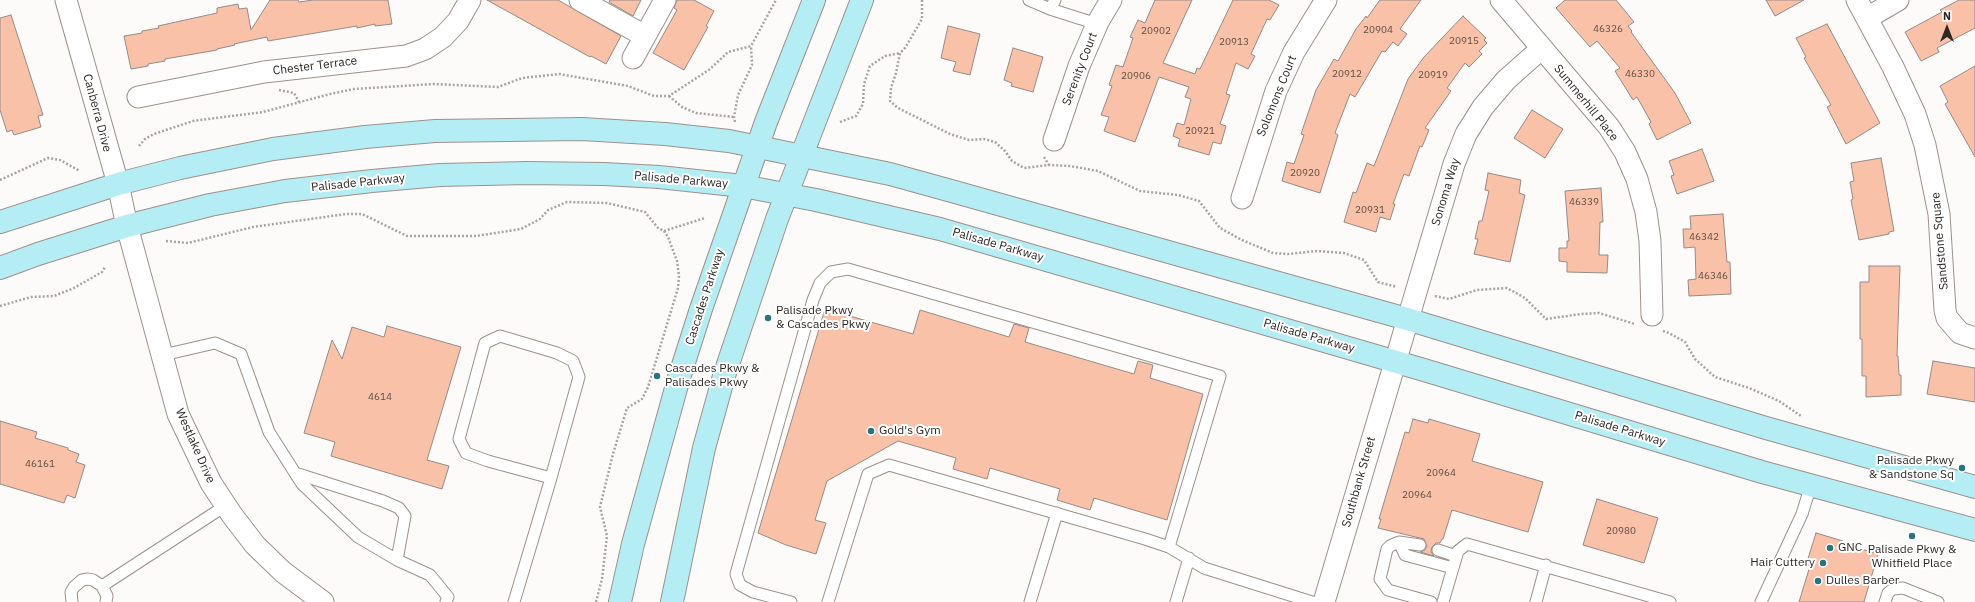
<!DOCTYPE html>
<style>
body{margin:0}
#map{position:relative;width:1975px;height:602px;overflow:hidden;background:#fdfbf9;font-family:"IBM Plex Sans",sans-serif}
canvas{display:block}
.north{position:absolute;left:1927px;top:8px;width:40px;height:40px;-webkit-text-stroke:3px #fff;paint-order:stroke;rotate:0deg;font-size:11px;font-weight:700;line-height:16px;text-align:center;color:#2d2826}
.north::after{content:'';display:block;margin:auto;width:14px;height:18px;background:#2d2826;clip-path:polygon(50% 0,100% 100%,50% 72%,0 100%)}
</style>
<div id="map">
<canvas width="1975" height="602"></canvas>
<div class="north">N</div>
</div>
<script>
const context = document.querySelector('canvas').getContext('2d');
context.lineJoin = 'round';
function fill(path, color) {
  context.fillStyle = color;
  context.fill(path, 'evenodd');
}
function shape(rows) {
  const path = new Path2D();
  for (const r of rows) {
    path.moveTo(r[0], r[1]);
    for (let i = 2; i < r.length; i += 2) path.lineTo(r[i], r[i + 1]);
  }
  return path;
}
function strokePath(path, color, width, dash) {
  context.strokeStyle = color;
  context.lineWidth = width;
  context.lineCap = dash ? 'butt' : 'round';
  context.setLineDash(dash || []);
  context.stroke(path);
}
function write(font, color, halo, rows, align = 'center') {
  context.font = font + ' "IBM Plex Sans",sans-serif';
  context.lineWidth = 4;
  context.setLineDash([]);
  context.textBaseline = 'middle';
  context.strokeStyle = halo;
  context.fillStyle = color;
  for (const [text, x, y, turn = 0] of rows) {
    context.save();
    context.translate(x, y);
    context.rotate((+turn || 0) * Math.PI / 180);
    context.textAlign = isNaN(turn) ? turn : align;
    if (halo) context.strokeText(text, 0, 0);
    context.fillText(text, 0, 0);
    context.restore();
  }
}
const building = shape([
 [270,0,298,0,299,2,313,0,388,0,392,24,375,26,375,24,357,28,357,26,268,41,267,37,234,44,235,45,217,49,217,50,165,59,165,61,148,64,148,66,131,69,124,36,142,33,142,31,159,28,158,26,176,22,217,13,217,8,238,4,239,9,247,8,251,30,270,0],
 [487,0,558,0,621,36,606,64,591,56,590,57,487,0],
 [610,0,641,0,633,16,609,2,610,0],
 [677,0,694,0,714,11,706,26,708,27,684,70,653,53,677,10,674,8,677,0],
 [1155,0,1192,0,1163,63,1195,74,1197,68,1200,69,1233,0,1269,0,1279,5,1270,20,1267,19,1251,54,1255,56,1248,69,1236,63,1226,94,1230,95,1220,124,1226,126,1221,144,1213,142,1209,155,1178,146,1180,139,1173,136,1177,123,1184,125,1191,99,1185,97,1189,87,1159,77,1135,142,1104,131,1109,117,1101,115,1112,86,1109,85,1116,65,1123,67,1133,38,1130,37,1138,20,1145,23,1155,0],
 [1380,0,1421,0,1400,29,1407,34,1398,46,1393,42,1385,52,1382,51,1355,97,1350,94,1335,133,1338,135,1320,193,1282,181,1287,162,1294,164,1304,135,1301,134,1316,90,1334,59,1338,61,1356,29,1366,16,1367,18,1380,0],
 [1565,0,1616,0,1634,22,1628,26,1632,31,1631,32,1675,93,1691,123,1657,140,1649,124,1651,122,1637,97,1633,100,1615,71,1620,68,1597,41,1590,47,1556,8,1565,0],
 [1766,0,1804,0,1775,16,1766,0],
 [1959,0,1975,0,1975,28,1937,48,1939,52,1921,61,1905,32,1942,12,1940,10,1959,0],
 [11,15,43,115,38,116,41,127,14,135,12,130,7,132,0,110,0,18,11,15],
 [1463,16,1486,38,1484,40,1487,43,1479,51,1482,54,1469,67,1465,63,1447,88,1451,91,1425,128,1429,130,1422,147,1420,146,1409,176,1404,174,1393,204,1395,204,1390,220,1380,217,1376,232,1344,222,1353,192,1356,193,1367,163,1374,166,1408,79,1424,57,1463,16],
 [1827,24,1880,123,1846,144,1827,107,1831,105,1804,58,1806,57,1796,38,1827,24],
 [948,26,980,34,970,75,953,71,956,62,941,58,948,26],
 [1013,48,1043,57,1033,92,1011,86,1012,83,1004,80,1013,48],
 [1975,66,1975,157,1945,104,1948,102,1940,86,1975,66],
 [1532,110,1563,129,1545,158,1514,138,1532,110],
 [1702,149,1714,181,1677,194,1671,176,1674,175,1669,161,1702,149],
 [1881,158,1894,231,1889,232,1889,234,1859,240,1851,200,1853,199,1850,182,1854,181,1851,163,1881,158],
 [1488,173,1521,180,1519,193,1525,195,1510,262,1474,254,1478,239,1475,239,1479,221,1482,221,1489,191,1485,190,1488,173],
 [1601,188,1603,222,1600,222,1599,255,1608,255,1607,273,1567,272,1567,262,1559,261,1559,248,1567,248,1567,241,1569,241,1565,191,1601,188],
 [1723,214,1727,262,1730,262,1731,294,1689,296,1688,280,1696,279,1695,247,1684,248,1683,229,1691,229,1690,216,1723,214],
 [1869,266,1900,266,1897,356,1898,356,1899,375,1901,375,1901,395,1866,397,1866,376,1862,376,1862,339,1860,339,1860,282,1869,282,1869,266],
 [825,309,913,334,920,310,1009,337,1014,324,1029,328,1025,342,1134,374,1138,361,1153,365,1150,378,1203,394,1167,520,1094,498,1090,510,1057,500,1060,489,990,468,987,479,953,469,956,458,898,441,827,481,815,520,826,523,816,554,786,545,758,533,825,309],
 [387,326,461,347,427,460,449,466,442,489,331,456,335,442,304,433,332,340,342,359,352,327,384,337,387,326],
 [1933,361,1975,368,1975,402,1927,394,1933,361],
 [1413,419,1428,423,1429,419,1480,434,1472,461,1543,482,1528,532,1452,510,1443,539,1442,539,1440,543,1436,543,1432,547,1431,552,1434,556,1420,552,1425,550,1427,546,1424,539,1378,528,1381,519,1379,519,1405,432,1409,433,1413,419],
 [0,421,37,432,35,438,68,448,68,450,79,454,76,462,85,465,75,498,67,495,64,503,0,484,0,421],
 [1597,499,1658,518,1644,563,1583,545,1597,499],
 [1816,533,1843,541,1842,543,1878,554,1864,602,1799,602,1810,566,1806,565,1816,533]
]);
const path = shape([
 [922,0,922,19,905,48,900,53,896,73,891,88,890,101,898,108,950,134,969,140,984,139,995,142,1005,151,1012,161,1024,168,1049,165,1070,166,1098,171,1140,191,1178,195,1199,201,1220,228,1242,240,1273,253,1288,254,1317,251,1344,253,1364,260,1378,282,1397,287],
 [279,90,294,93,299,102],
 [669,96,682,107,696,113,734,117],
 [735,122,734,117,738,95,752,65,751,46],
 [840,122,856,116,863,104,864,84,870,66,885,56,900,53],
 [139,146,145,139,154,134,193,121,263,112,330,94,354,89,434,84,498,87,522,78,559,74,628,86,654,96,669,96,710,69,728,52,751,46,776,0],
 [1044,157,1049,165],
 [0,180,48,158,60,160,80,171],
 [166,241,188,243,253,227,346,214,362,214,407,236,476,236,521,229,540,219,548,210,567,202,607,203,645,212,658,228,664,231,705,218],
 [1435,296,1449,299,1477,290,1507,288,1525,298,1546,319,1581,314,1599,313,1635,324],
 [0,306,31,297,54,296,74,288,102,272,105,267],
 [1663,331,1669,333,1685,342,1695,359,1715,377,1749,388,1779,401,1801,416],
 [596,602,602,579,607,536,600,507,613,454,627,408,642,399,648,387,678,288,679,276,677,261,668,237,664,231]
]);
const lane = shape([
 [1029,0,1050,9,1097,24],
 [1050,9,1055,0],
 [163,355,215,343,241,354,269,432,302,484,358,537,397,560,430,575,448,597,446,602],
 [295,473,383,501,399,508,405,516,397,560],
 [1399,542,1405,555,1453,568],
 [1420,545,1399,542,1390,546,1387,549,1380,579,1388,590,1431,602],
 [1438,550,1456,556],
 [102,586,225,506],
 [72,602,71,592,74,587,82,580,88,579,93,580,102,586,107,596,106,602],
 [514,602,551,478,579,377,573,361,557,353,500,336,485,343,459,439,466,453,488,461,551,478],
 [791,602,753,592,740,585,736,574,813,300,820,283,831,272,848,269,1220,376,1169,547],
 [828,602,868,474,889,465,1145,539,1169,547,1204,568,1312,602],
 [1030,602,1057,513],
 [1176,602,1189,558],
 [1443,602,1458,551,1467,544,1670,602],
 [1536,602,1546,565],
 [1761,602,1802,514,1811,485],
 [1885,602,1888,593,1893,589,1903,588,1938,602]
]);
const street = shape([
 [66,0,118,184,127,226,178,414,211,483,232,515,255,545,283,572,323,602],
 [580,0,645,36],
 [1501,0,1609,127,1625,152,1637,179,1646,212,1650,241,1652,315],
 [1857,0,1893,67,1915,114,1925,145,1939,214,1945,310,1947,318,1960,333,1975,338],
 [1867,18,1898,0],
 [633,58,665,0],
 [138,97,264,72,406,56,425,49,443,37,458,21,470,0],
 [1054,140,1079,66,1098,22,1111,0],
 [1242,198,1276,91,1294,52,1326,0],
 [1324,602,1454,164,1466,134,1483,107,1506,80,1542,48]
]);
const secondary = shape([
 [0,222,118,184,180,168,273,149,365,137,435,131,582,129,665,134,729,141,890,174,955,192,1407,319,1766,428,1975,487],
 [0,268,38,254,127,226,210,205,285,191,372,181,440,175,527,173,604,174,659,177,743,186,816,200,940,229,1424,370,1762,472,1975,530],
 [620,602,633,544,678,381,701,309,766,122,814,0],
 [672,602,704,448,724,376,777,219,862,0]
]);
const markers = [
 [768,318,4,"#2c7380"],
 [657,376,4,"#2c7380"],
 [871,431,4,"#2c7380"],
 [1962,468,4,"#2c7380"],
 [1912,536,4,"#2c7380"],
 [1830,548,4,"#2c7380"],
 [1823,563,4,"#2c7380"],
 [1818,581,4,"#2c7380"]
];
const numberNames = [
 ["46326",1608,29],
 ["20904",1378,30],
 ["20902",1156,31],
 ["20915",1464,41],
 ["20913",1234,42],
 ["20912",1347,74],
 ["46330",1640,74],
 ["20919",1433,75],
 ["20906",1136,76],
 ["20921",1200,131],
 ["20920",1305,173],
 ["46339",1584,202],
 ["20931",1370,210],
 ["46342",1704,237],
 ["46346",1713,276],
 ["4614",380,397],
 ["46161",40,464],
 ["20964",1441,473],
 ["20964",1417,495],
 ["20980",1621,531]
];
const streetNames = [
 ["Chester Terrace",315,66,-7],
 ["Serenity Court",1080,69,-69],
 ["Solomons Court",1277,96,-68],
 ["Summerhill Place",1586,103,51],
 ["Canberra Drive",97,113,75],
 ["Palisade Parkway",681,180,5],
 ["Palisade Parkway",358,183,-6],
 ["Sonoma Way",1446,192,-73],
 ["Sandstone Square",1940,241,-95],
 ["Palisade Parkway",998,245,16],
 ["Cascades Parkway",705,297,-72],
 ["Palisade Parkway",1309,336,16],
 ["Palisade Parkway",1620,429,17],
 ["Westlake Drive",195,446,66],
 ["Southbank Street",1359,482,-74]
];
const poiNames = [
 ["Palisade Pkwy",776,311],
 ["& Cascades Pkwy",776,325],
 ["Cascades Pkwy &",665,369],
 ["Palisades Pkwy",665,383],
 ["Gold's Gym",879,431],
 ["Palisade Pkwy",1954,461,"right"],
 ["& Sandstone Sq",1954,475,"right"],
 ["GNC",1838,548],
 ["Palisade Pkwy &",1912,550,"center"],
 ["Whitfield Place",1912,564,"center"],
 ["Hair Cuttery",1815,563,"right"],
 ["Dulles Barber",1826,581]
];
fill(building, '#f9c2a8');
strokePath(building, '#968a85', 1);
strokePath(lane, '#9d918b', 13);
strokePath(street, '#9d918b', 23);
strokePath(secondary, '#9d918b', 24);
strokePath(path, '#a7a4a2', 2.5, [2, 2]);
strokePath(lane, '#fff', 11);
strokePath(street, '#fff', 21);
strokePath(secondary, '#b5edf5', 22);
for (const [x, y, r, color] of markers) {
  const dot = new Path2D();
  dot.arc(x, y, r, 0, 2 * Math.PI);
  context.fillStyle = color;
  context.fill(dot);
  strokePath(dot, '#fff', 1.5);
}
write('10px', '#604e46', null, numberNames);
write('12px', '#2d2826', '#fff', streetNames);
write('12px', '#2d2826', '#fff', poiNames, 'left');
</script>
